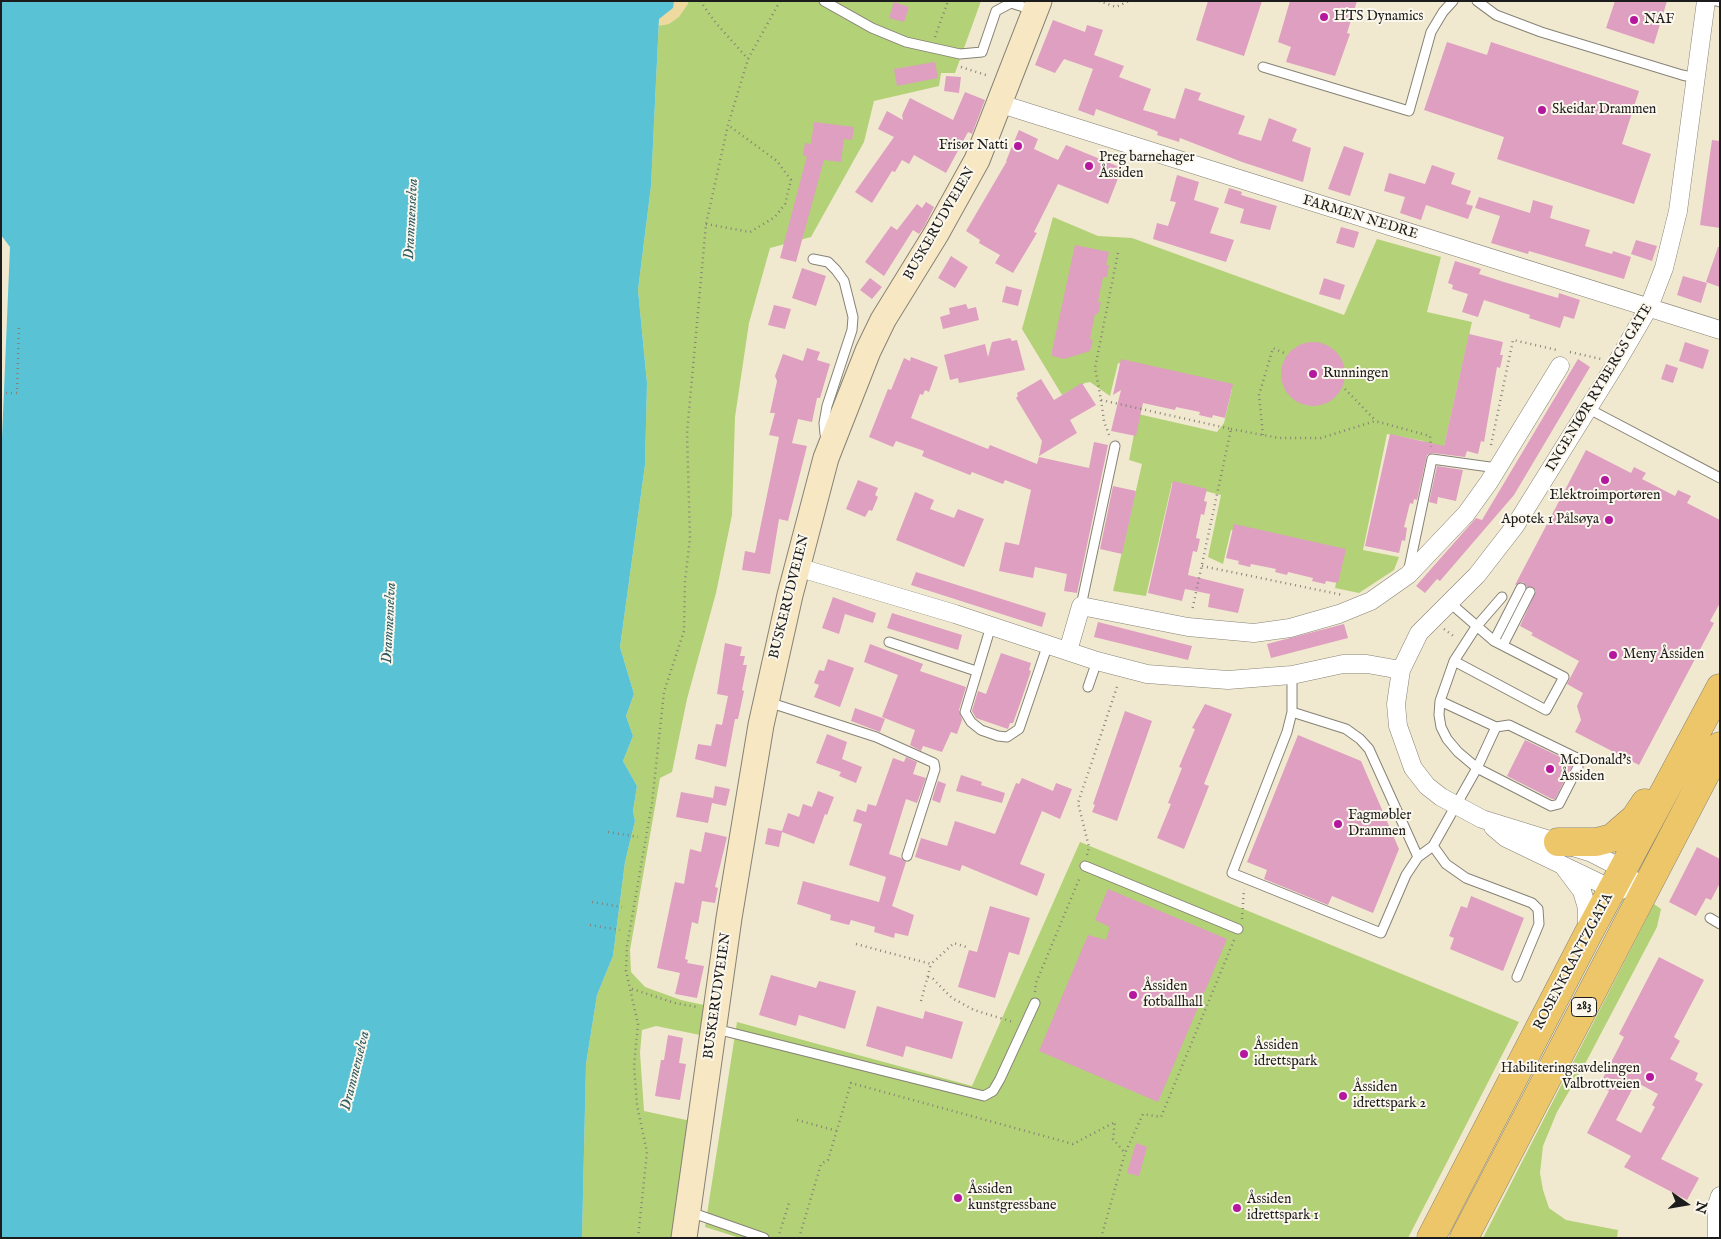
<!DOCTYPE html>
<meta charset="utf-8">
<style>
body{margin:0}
#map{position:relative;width:1721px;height:1239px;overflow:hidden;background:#f1e9cf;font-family:"IM FELL English",serif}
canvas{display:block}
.frame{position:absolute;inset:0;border:2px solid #1c1c1c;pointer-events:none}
.north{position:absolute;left:1661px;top:1179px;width:50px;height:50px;-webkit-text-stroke:4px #fbf7ec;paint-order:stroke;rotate:103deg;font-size:14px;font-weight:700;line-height:20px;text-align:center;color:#1c1c1c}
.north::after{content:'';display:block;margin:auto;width:18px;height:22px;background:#1c1c1c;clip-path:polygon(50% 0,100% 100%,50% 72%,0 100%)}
</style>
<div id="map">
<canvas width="1721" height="1239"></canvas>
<div class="frame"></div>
<div class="north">N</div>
</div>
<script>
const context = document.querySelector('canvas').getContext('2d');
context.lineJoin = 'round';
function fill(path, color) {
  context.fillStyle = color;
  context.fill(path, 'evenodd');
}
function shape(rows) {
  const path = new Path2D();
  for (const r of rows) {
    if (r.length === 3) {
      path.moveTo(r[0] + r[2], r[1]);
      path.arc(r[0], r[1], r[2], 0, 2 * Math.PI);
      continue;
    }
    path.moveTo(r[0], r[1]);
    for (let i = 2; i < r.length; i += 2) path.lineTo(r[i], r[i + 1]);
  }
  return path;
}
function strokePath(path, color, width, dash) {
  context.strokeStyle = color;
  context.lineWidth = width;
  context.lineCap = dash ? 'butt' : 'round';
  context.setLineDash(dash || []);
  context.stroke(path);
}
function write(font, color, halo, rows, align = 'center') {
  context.font = font + ' "IM FELL English",serif';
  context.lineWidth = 4;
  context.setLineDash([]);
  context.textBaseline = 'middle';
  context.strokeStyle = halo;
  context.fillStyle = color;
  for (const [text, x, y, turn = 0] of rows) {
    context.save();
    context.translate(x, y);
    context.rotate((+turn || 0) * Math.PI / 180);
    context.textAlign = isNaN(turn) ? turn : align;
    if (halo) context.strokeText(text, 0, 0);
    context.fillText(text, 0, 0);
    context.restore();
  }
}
const green = shape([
 [674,1,981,1,955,73,941,73,939,86,874,101,864,142,811,237,770,248,749,323,735,417,732,515,716,593,687,699,672,772,660,778,630,950,631,972,645,987,681,1000,704,1005,700,1035,656,1026,642,1030,640,1053,644,1111,691,1121,678,1238,582,1238,586,1064,597,995,613,956,625,862,635,821,633,811,637,786,623,761,633,736,626,716,634,694,620,647,645,465,647,383,638,290,651,186,659,19,673,9],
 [1053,217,1098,236,1132,238,1344,315,1377,239,1441,257,1427,312,1472,322,1443,451,1423,441,1387,434,1363,550,1399,557,1394,570,1359,593,1335,588,1342,554,1231,530,1223,564,1208,557,1221,495,1172,483,1146,596,1113,591,1142,464,1129,460,1138,414,1217,432,1224,423,1232,389,1118,363,1110,396,1090,382,1085,383,1062,395,1022,329],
 [1080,842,1519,1022,1408,1238,740,1238,705,1227,737,1022,972,1086],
 [1654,904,1661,909,1657,927,1586,1062,1557,1112,1543,1146,1540,1173,1543,1190,1549,1208,1566,1220,1618,1230,1617,1238,1483,1238]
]);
const sand = shape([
 [674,1,688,1,688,4,679,17,669,24,658,26,659,19,673,8]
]);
const water = shape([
 [1,1,674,1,673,8,659,19,651,186,638,290,647,383,645,465,620,647,634,694,626,716,633,736,623,761,637,786,633,811,635,821,625,862,613,956,597,995,586,1064,582,1238,1,1238,1,462,10,247,1,235]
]);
const building = shape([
 [1208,1,1262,1,1244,56,1196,40],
 [1290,1,1357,1,1347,33,1350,34,1335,76,1286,62,1291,47,1278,42],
 [1615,1,1667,1,1654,44,1606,28],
 [894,2,909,7,904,22,889,18],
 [1053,20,1085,32,1087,25,1103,30,1094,55,1124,66,1119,77,1151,89,1143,110,1175,119,1185,88,1201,93,1198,100,1245,116,1238,134,1261,141,1269,118,1297,129,1292,141,1311,148,1303,182,1242,162,1180,138,1179,142,1157,135,1158,132,1154,130,1096,109,1094,116,1078,110,1093,69,1064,59,1055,73,1035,65],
 [1447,42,1487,55,1491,42,1639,91,1622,144,1651,154,1634,204,1497,159,1504,137,1424,110],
 [935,62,938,78,897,86,894,69],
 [946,76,961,77,959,93,944,91],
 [965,92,985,100,972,134,968,132,946,173,914,155,909,164,902,160,895,172,892,171,872,203,855,192,894,137,878,129,887,111,903,120,902,115,910,98,953,120],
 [814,122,854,127,852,140,844,139,841,162,824,160,796,262,780,258,807,156,803,156,805,143,811,144],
 [1019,130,1038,139,1034,149,1058,160,1066,145,1122,168,1108,204,1058,184,1034,232,1037,233,1013,273,995,263,1000,255,979,243,980,240,966,231,1007,161,1006,161],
 [1712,140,1720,141,1720,228,1700,225],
 [1344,146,1364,153,1350,196,1328,189],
 [1432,165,1455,173,1451,184,1471,191,1466,204,1473,206,1468,219,1426,205,1421,220,1400,213,1405,197,1384,191,1389,173,1425,184],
 [1177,175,1199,182,1194,200,1219,208,1210,233,1234,240,1226,262,1153,239,1157,223,1168,226,1176,202,1170,201],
 [1229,188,1242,192,1241,195,1277,206,1270,230,1240,223,1244,209,1224,203],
 [1479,197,1530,213,1533,200,1553,206,1550,218,1590,230,1585,246,1612,254,1613,251,1631,257,1624,279,1529,251,1528,254,1491,243,1500,216,1475,208],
 [926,202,934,207,924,227,919,234,913,230,884,276,865,262,891,226,897,230,917,204,922,208],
 [1341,227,1359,232,1354,248,1336,243],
 [1636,240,1657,246,1652,261,1631,254],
 [1075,245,1109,252,1106,265,1109,265,1107,277,1103,277,1098,302,1101,302,1098,314,1095,314,1090,339,1093,340,1090,351,1064,359,1052,356,1052,351],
 [1718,247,1720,247,1720,287,1706,282],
 [951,256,968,267,955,288,938,278],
 [1455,261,1481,269,1479,274,1504,282,1558,298,1559,293,1580,300,1574,319,1564,316,1560,328,1529,318,1530,315,1484,300,1478,317,1462,312,1468,294,1452,289,1453,285,1448,283],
 [802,268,826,276,816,306,792,298],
 [1683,276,1707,283,1701,303,1677,295],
 [870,278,882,287,872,299,860,290],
 [1324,278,1345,285,1340,300,1319,294],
 [1006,286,1022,290,1018,306,1002,302],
 [966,304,968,309,976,307,979,320,943,329,940,317,950,314,949,308],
 [774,305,791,309,785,329,768,325],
 [1469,334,1503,342,1500,355,1503,355,1500,368,1497,367,1484,442,1481,441,1478,454,1467,451,1465,457,1433,453,1427,455,1417,500,1414,499,1413,504,1410,503,1404,527,1407,528,1405,541,1402,540,1399,553,1365,546,1390,434,1444,446],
 [1010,338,1012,341,1017,340,1025,370,959,383,958,378,950,380,944,355,985,344,988,357,992,342],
 [1685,342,1709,350,1703,369,1679,361],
 [1313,374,32],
 [807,348,820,352,817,360,830,364,820,398,817,398,812,422,798,419,792,443,807,446,788,521,779,519,770,574,742,570,745,551,755,553,779,437,769,435,775,413,770,413,777,381,775,376,783,354,803,361],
 [911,357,938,367,929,392,925,390,923,395,920,394,911,418,988,449,990,445,1037,464,1039,457,1089,468,1094,442,1108,445,1077,593,1064,591,1067,574,1035,567,1033,578,999,571,1005,542,1019,545,1031,490,1005,480,1003,484,972,472,970,475,922,456,924,451,896,441,893,447,869,437,888,389,891,390,904,358,910,361],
 [1121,359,1233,384,1225,418,1213,415,1212,418,1199,415,1200,412,1176,407,1175,410,1143,403,1136,436,1111,431,1121,390,1113,395],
 [1578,359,1590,367,1514,495,1440,581,1437,579,1425,593,1416,586,1476,518,1482,520],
 [1666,364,1678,368,1673,383,1661,379],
 [1041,379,1054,400,1082,383,1096,405,1070,420,1077,433,1039,456,1042,441,1016,398,1018,396,1017,393],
 [1586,450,1631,473,1634,467,1646,473,1642,479,1675,496,1678,490,1691,496,1687,503,1720,520,1720,603,1710,621,1714,623,1639,765,1575,732,1581,720,1577,706,1583,693,1567,684,1579,661,1531,635,1533,633,1520,626,1536,591,1533,587,1527,587,1523,582,1515,585],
 [1437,466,1463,470,1456,501,1438,497,1437,504,1429,502],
 [858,480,878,488,875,495,878,497,872,511,869,510,865,517,846,509],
 [1173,481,1207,489,1204,501,1207,502,1204,515,1201,514,1196,538,1200,539,1197,552,1193,551,1188,575,1244,589,1238,613,1208,607,1210,594,1185,589,1182,601,1148,593],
 [1113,486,1136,491,1122,554,1100,549],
 [915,492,934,500,930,509,954,518,958,509,984,519,964,567,896,540],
 [1234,524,1346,549,1338,583,1326,581,1325,584,1312,581,1313,578,1288,572,1287,575,1275,572,1276,569,1251,564,1250,567,1238,564,1239,561,1226,558],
 [916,572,1046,613,1042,627,911,585],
 [833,597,876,613,873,623,845,614,839,634,822,628],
 [892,613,962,635,958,650,887,628],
 [1098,622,1192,646,1188,660,1094,637],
 [1344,624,1348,638,1271,658,1267,644],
 [725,643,742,647,740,656,745,656,743,665,747,665,742,690,744,691,738,719,735,719,726,767,695,759,698,744,711,746,716,724,722,725,728,696,717,694],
 [870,644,923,664,920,671,966,687,959,710,962,720,957,734,951,732,942,752,923,746,921,751,910,745,915,730,882,717,898,675,864,662],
 [1001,653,1031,663,1029,670,1031,671,1021,701,1013,723,1010,723,1008,729,976,718,972,711,978,691,986,694],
 [828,659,854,668,840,707,814,697,819,685,814,683,819,670,824,671],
 [1205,704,1232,714,1204,784,1209,786,1184,849,1157,838,1171,804,1168,803,1182,768,1179,767,1195,729,1192,728],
 [855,708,885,719,880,732,851,721],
 [1125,711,1152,721,1117,821,1092,812,1095,805,1093,804],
 [827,734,847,742,842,759,862,767,856,783,839,776,841,772,816,763],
 [1298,735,1361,761,1399,849,1373,913,1332,896,1328,905,1264,879,1267,870,1247,862],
 [1525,740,1571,762,1572,766,1555,799,1552,799,1507,776],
 [906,757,917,762,913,774,926,778,917,803,906,799,889,854,901,858,906,862,892,906,914,915,908,936,895,933,894,938,874,932,875,927,851,920,849,925,830,920,831,915,797,904,803,881,879,902,886,877,849,865,862,824,853,821,857,809,866,812,868,804,876,806,893,758,904,762],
 [961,775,982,782,981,785,1005,793,1002,803,956,791],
 [1022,778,1053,791,1056,783,1072,789,1060,819,1042,811,1020,864,1045,874,1037,896,962,865,960,871,915,857,921,838,947,846,955,821,995,834,1016,783,1019,784],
 [938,781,946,784,940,803,932,800],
 [715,786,730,789,726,806,712,803,708,823,676,817,681,792,713,798],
 [818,791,834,797,827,815,825,814,814,844,782,832,779,847,765,844,768,828,782,831,788,813,799,817,803,804,812,807],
 [705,832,727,837,715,887,718,888,715,903,702,901,698,924,692,922,685,959,688,960,687,963,704,966,697,998,675,994,680,973,657,968,675,882,684,884,690,849,701,852],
 [1697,847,1720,859,1720,883,1711,900,1706,898,1696,916,1669,902],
 [1108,889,1227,939,1158,1102,1039,1051,1088,935,1106,940,1110,927,1095,920],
 [1471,896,1524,918,1503,971,1450,949,1454,938,1449,936,1461,906,1467,908],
 [990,906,1030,918,1019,955,1009,952,995,998,958,987,969,950,977,952],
 [1659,957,1704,980,1674,1037,1680,1041,1670,1059,1698,1073,1695,1080,1703,1084,1661,1159,1699,1178,1687,1200,1624,1167,1631,1156,1587,1133,1609,1091,1599,1086,1624,1037,1619,1034],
 [1636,1082,1658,1094,1652,1105,1655,1107,1641,1133,1616,1120],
 [771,975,816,988,819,981,856,991,845,1029,799,1015,796,1026,759,1015],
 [877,1006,923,1019,925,1011,963,1022,952,1059,906,1046,903,1057,866,1046],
 [668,1035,683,1038,679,1063,686,1064,680,1100,655,1096,661,1060,664,1060],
 [1136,1143,1147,1147,1139,1176,1127,1173]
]);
const path = shape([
 [700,1,716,23,748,59],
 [1099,1,1116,7,1129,1],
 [935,37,948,1],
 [961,67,989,76],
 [706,224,750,232,775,217,785,204,791,180,777,161,728,125],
 [1118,253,1095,368,1101,400,1231,429,1192,611],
 [1570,352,1601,359],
 [1345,389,1375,420],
 [1,393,17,393,19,324],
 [1101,400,1104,421,1109,435],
 [1231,429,1279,438,1321,438,1375,421,1430,436,1431,447],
 [1263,435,1259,395,1273,348,1286,354],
 [1491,445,1513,340,1557,350],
 [1202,566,1343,595],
 [1444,629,1456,638],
 [608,832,638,837],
 [1087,855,1089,847,1078,803,1118,684],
 [592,902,622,907],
 [1242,919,1244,889],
 [590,925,620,930],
 [856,944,931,964,954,943,966,947],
 [928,977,933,979,952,998,974,1010,1013,1022],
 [632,989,675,1003,697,1007],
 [1035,992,1036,983,1080,877],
 [921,1001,931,964],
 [797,1120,837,1131],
 [638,1238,647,1152,637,1105,634,1066,638,1024,626,971,627,946,652,803,664,692,684,631,685,581,690,538,687,433,706,224,728,125,748,59,780,1],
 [778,1238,789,1203],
 [799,1238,821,1164,828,1160,851,1083,1073,1144,1115,1122,1113,1139,1125,1153],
 [1101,1238,1125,1153,1143,1114,1161,1117,1234,940]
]);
const service = shape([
 [824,1,872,28,906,42,960,54,982,52,996,11,1011,3,1033,10],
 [1477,1,1496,15,1541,32,1682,75,1696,78],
 [1716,1,1720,2],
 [1263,67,1409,111,1431,32,1443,12,1453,1],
 [813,259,828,262,836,270,844,281,853,317,852,330,827,406,824,423,825,434,828,436],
 [1589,409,1720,478],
 [1409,568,1432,459,1497,468],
 [1449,602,1494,641,1564,677,1546,710,1454,661],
 [1081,606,1115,446],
 [991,626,965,712,971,722,981,730,998,736,1007,737,1019,729,1048,644],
 [1494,641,1521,588],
 [889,642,976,671],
 [1503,645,1530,592],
 [1292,675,1292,712,1287,732,1232,873,1381,933,1406,875,1418,857,1433,846,1477,768,1496,727,1440,701],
 [1088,687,1097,661],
 [768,702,876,737,934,763,935,769,907,856],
 [1292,712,1346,729,1360,739,1369,749,1418,857],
 [1496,727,1509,725,1577,758,1578,767,1559,804,1551,806,1477,768,1458,752,1447,739,1441,727,1439,715,1440,701,1454,661,1476,627,1502,597],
 [1433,846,1446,864,1466,878,1532,903,1538,909,1539,924,1517,977],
 [1085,866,1238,929],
 [1710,918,1720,924],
 [716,1029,984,1096,993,1091,1000,1079,1035,1003],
 [690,1212,764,1238]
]);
const minor = shape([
 [1001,104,1720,330],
 [797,567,955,614,1097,661,1147,674,1228,680,1292,675,1343,664,1367,664,1401,670],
 [1068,651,1081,606,1188,627,1254,633,1290,628,1339,614,1371,601,1408,575,1466,514,1489,482,1560,366],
 [1493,827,1506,838,1612,889,1621,890],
 [1564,867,1582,891,1587,908,1587,929],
 [1643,893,1623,869,1592,853,1482,819,1441,797,1427,786,1413,768,1398,726,1396,704,1401,670,1419,633,1477,575,1515,526,1617,362,1649,307,1664,268,1678,211,1706,1],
 [1717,1238,1717,1205,1720,1196]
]);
const secondary = shape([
 [684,1238,729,918,761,725,790,595,826,458,868,351,883,320,936,234,977,160,1039,1]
]);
const primary = shape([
 [1558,842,1596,842,1612,838,1635,818,1645,803],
 [1431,1238,1587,936,1720,688],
 [1464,1238,1720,746]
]);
const markers = [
 [1324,17,5,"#b5179e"],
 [1634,20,5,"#b5179e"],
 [1542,110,5,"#b5179e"],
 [1018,146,5,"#b5179e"],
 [1089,166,5,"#b5179e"],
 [1313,374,5,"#b5179e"],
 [1605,480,5,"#b5179e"],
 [1609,520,5,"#b5179e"],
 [1613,655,5,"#b5179e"],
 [1550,769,5,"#b5179e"],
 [1338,824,5,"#b5179e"],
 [1133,995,5,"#b5179e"],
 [1244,1054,5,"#b5179e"],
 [1650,1077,5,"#b5179e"],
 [1343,1096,5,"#b5179e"],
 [958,1198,5,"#b5179e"],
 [1237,1208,5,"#b5179e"]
];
const shields = [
 [1584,1007,25]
];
const shieldNames = [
 ["283",1584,1007]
];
const poiNames = [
 ["HTS Dynamics",1334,17],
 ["NAF",1644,20],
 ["Skeidar Drammen",1552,110],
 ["Frisør Natti",1008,146,"right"],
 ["Preg barnehager",1099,158],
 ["Åssiden",1099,174],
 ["Runningen",1323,374],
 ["Elektroimportøren",1605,496,"center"],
 ["Apotek 1 Pålsøya",1599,520,"right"],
 ["Meny Åssiden",1623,655],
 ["McDonald's",1560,761],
 ["Åssiden",1560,777],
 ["Fagmøbler",1348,816],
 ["Drammen",1348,832],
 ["Åssiden",1143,987],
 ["fotballhall",1143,1003],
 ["Åssiden",1254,1046],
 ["idrettspark",1254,1062],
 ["Habiliteringsavdelingen",1640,1069,"right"],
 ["Valbrottveien",1640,1085,"right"],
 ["Åssiden",1353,1088],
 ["idrettspark 2",1353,1104],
 ["Åssiden",968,1190],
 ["kunstgressbane",968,1206],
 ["Åssiden",1247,1200],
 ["idrettspark 1",1247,1216]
];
const streetNames = [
 ["FARMEN NEDRE",1360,218,17],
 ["BUSKERUDVEIEN",940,224,-60],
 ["INGENIØR RYBERGS GATE",1600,388,-59],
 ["BUSKERUDVEIEN",790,597,-76],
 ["ROSENKRANTZGATA",1574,962,-62],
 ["BUSKERUDVEIEN",718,996,-82]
];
const waterNames = [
 ["Drammenselva",412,219,-87],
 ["Drammenselva",390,623,-87],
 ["Drammenselva",356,1071,-76]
];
fill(green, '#b3d177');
fill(sand, '#eeda9e');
fill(water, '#59c2d4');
fill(building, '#de9fc1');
strokePath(service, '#868276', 11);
strokePath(minor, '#868276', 19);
strokePath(secondary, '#868276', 27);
strokePath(primary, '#868276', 29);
strokePath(path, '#868276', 2.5, [1, 4]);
strokePath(service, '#fff', 9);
strokePath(minor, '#fff', 18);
strokePath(secondary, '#f7e8c3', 25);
strokePath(primary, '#ecc669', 28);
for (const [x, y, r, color] of markers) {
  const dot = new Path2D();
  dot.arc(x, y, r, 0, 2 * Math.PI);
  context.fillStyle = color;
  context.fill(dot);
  strokePath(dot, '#fbf7ec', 2);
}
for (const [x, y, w] of shields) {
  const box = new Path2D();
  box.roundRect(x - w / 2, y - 9.5, w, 19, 4);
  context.fillStyle = '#fbf7ec';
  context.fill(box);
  strokePath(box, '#1c1c1c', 1);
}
write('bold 12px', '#1c1c1c', null, shieldNames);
write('14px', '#1c1c1c', '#fbf7ec', poiNames, 'left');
write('14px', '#1c1c1c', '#fbf7ec', streetNames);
write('italic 15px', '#345e66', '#fbf7ec', waterNames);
</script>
